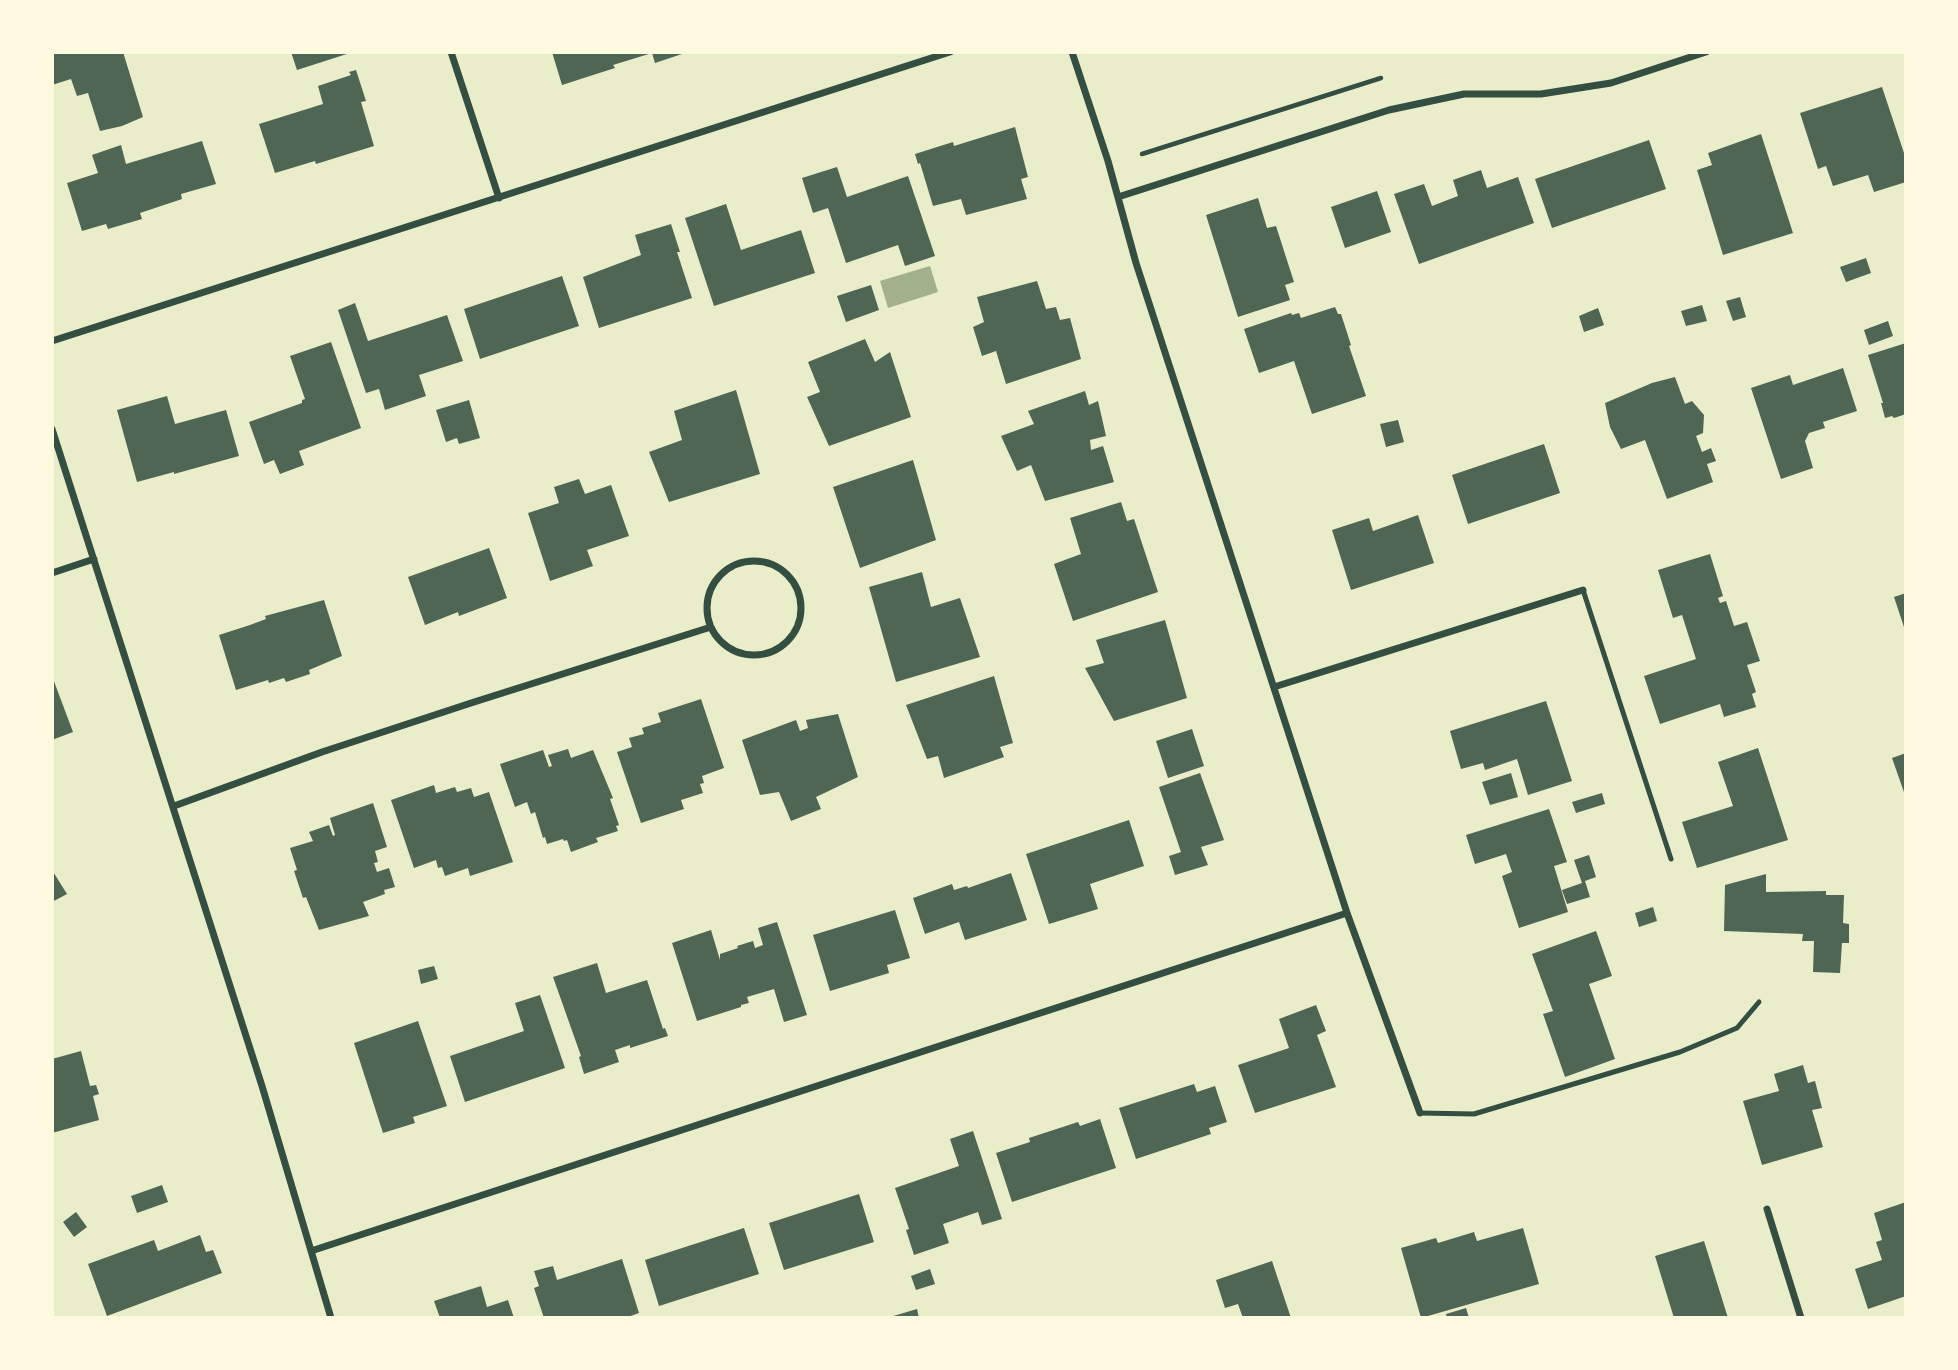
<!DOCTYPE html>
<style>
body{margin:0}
#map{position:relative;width:1958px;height:1370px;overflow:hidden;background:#e9edc9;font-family:"Playfair Display",serif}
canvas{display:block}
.frame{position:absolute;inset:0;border:54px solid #fefae0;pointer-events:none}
</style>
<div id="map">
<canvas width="1958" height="1370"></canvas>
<div class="frame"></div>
</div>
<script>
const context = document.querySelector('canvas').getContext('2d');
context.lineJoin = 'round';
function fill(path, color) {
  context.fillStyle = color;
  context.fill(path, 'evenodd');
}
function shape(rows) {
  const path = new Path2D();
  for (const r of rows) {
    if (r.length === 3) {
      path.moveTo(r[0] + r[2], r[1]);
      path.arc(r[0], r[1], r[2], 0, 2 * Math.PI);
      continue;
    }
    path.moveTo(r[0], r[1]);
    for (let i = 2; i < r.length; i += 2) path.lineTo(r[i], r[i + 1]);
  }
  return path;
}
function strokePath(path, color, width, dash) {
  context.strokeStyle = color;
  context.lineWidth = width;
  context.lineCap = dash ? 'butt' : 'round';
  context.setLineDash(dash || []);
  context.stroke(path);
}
const water = shape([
 [930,266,938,292,888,308,880,281]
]);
const building = shape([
 [52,52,123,52,143,117,122,126,100,131,88,93,77,96,71,79,52,85],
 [291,52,350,52,350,53,297,70],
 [552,52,685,52,685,53,655,63,652,53,613,65,615,68,562,85],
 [356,70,366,101,361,102,374,146,316,164,315,161,275,173,259,124,323,104,318,86,351,75,349,72],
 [1882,87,1906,159,1906,182,1874,192,1868,175,1833,186,1826,166,1818,169,1800,113],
 [1015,127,1028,177,1021,179,1027,199,966,215,961,199,933,206,920,163,918,164,915,154,953,142,954,146],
 [1761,134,1793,233,1723,255,1697,170,1712,165,1708,153],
 [1649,140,1666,189,1552,228,1535,179],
 [202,141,216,184,181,194,182,199,140,213,142,219,108,229,106,224,82,231,67,183,98,173,92,155,121,145,126,164],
 [837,167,847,197,908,176,935,256,905,266,898,245,846,263,828,208,813,213,802,178],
 [1481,170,1487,188,1518,177,1534,223,1419,264,1394,194,1424,184,1432,206,1458,196,1453,180],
 [1377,191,1391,232,1345,248,1331,207],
 [1258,198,1267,228,1276,226,1294,282,1285,285,1290,300,1238,317,1206,215],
 [726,204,741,250,801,230,815,273,714,306,685,218],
 [671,224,680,252,677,252,692,298,599,328,583,277,641,255,635,235],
 [1866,258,1871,273,1846,282,1840,267],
 [562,276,579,326,480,359,464,309],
 [1037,281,1046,309,1056,307,1060,320,1070,318,1081,359,1006,384,996,351,982,356,973,327,984,322,977,297],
 [871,285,879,310,846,322,837,296],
 [1740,297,1746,317,1733,321,1726,301],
 [355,303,368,341,447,315,463,361,419,375,426,396,385,410,379,389,366,393,338,310],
 [1702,305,1707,321,1686,326,1681,311],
 [1335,307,1338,314,1341,314,1351,345,1349,346,1366,396,1312,414,1294,361,1259,373,1244,329,1291,313,1292,315,1299,313,1301,318],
 [1598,308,1604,325,1584,332,1579,316],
 [1888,321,1893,336,1869,345,1864,330],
 [865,339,875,362,890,352,911,417,829,446,807,397,820,392,808,362],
 [331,342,361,428,299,451,304,465,280,474,274,460,264,464,249,422,302,403,302,400,305,399,290,356],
 [1906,343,1906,414,1894,418,1892,416,1885,418,1881,403,1883,403,1868,355],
 [1843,368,1857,411,1823,422,1825,428,1809,433,1805,441,1813,468,1781,479,1751,388,1790,375,1793,385],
 [1675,377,1685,404,1692,401,1704,415,1703,433,1696,436,1702,452,1711,448,1716,461,1707,464,1713,482,1667,499,1645,440,1621,449,1610,427,1605,403,1652,383],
 [736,390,760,474,669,502,649,452,682,440,674,411],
 [1085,391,1089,405,1098,401,1106,436,1090,440,1091,450,1103,446,1114,482,1045,501,1031,465,1017,471,1001,436,1034,424,1028,411],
 [167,396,175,424,226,410,239,456,174,474,174,472,137,482,117,410],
 [469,400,480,438,459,444,457,438,446,442,436,410],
 [1398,420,1404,442,1386,447,1380,424],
 [1544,444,1560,493,1468,524,1452,475],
 [913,460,936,540,860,568,833,487],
 [579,479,585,494,611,485,629,536,587,550,593,566,550,581,528,513,559,503,554,487],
 [1121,502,1127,521,1134,519,1158,592,1073,621,1054,564,1081,554,1070,518],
 [1418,515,1434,563,1351,590,1332,530,1369,518,1373,531],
 [489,548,507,598,459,616,458,612,425,625,408,577],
 [1710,554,1723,596,1718,598,1720,603,1726,601,1734,626,1747,622,1760,661,1747,665,1756,692,1752,694,1756,707,1724,717,1720,704,1660,724,1644,676,1696,659,1682,615,1673,618,1658,570],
 [922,572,931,607,960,598,980,657,896,682,869,587],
 [1906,593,1906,629,1905,630,1894,597],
 [324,600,342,656,309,670,310,674,286,682,284,678,269,683,268,680,236,690,219,635,250,625,266,619,265,616],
 [1165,620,1187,698,1114,721,1085,668,1104,663,1096,640],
 [52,676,73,732,52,740],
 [994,676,1013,743,1000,747,1004,757,944,778,938,756,927,759,906,705],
 [701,699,724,768,702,776,704,783,700,784,703,793,681,800,684,809,641,823,617,752,632,747,629,738,644,734,642,728,661,722,658,713],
 [1546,701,1572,781,1528,795,1517,759,1485,770,1483,763,1461,769,1450,731],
 [838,714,858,777,816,797,821,809,791,821,779,792,760,795,742,740,796,720,800,731,808,728,806,720],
 [1192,729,1204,766,1168,778,1156,741],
 [1758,748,1788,840,1697,868,1682,822,1733,806,1718,762],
 [568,749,571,758,593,750,613,798,610,799,619,825,616,826,618,831,596,838,598,842,571,852,567,840,564,841,563,839,547,844,545,837,543,838,535,812,531,814,527,802,515,807,500,764,543,750,549,767,552,766,548,755],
 [1906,753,1906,795,1905,795,1892,758],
 [1200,773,1224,840,1201,847,1208,865,1175,875,1169,856,1181,852,1159,787],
 [1511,773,1518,797,1490,805,1482,782],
 [434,785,436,793,455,787,457,792,471,788,474,797,489,792,513,862,470,876,468,868,445,876,442,867,438,868,436,860,414,868,391,800],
 [1602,793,1605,804,1576,813,1572,802],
 [373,803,387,847,375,851,378,862,374,863,377,872,389,868,395,887,384,890,385,894,363,902,369,916,319,930,306,897,303,898,294,871,297,870,290,848,313,841,309,832,329,825,333,836,335,835,330,818],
 [1549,809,1567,862,1554,866,1568,912,1519,928,1502,876,1512,872,1506,854,1475,864,1466,835],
 [1129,820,1144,866,1090,884,1098,909,1049,924,1026,854],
 [1589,855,1596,877,1585,881,1590,897,1567,904,1562,890,1582,883,1574,860],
 [52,870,67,894,52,902],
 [1011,873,1027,920,965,940,959,922,925,934,913,898,952,884,954,890,967,886,968,888],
 [1766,874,1766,892,1826,891,1826,895,1844,895,1843,923,1849,924,1849,943,1842,943,1840,973,1813,972,1814,941,1802,941,1803,934,1724,931,1725,885],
 [1653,907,1657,921,1639,927,1635,913],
 [895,910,910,958,887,965,889,973,830,991,813,935],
 [777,922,807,1015,784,1022,774,989,747,997,749,1003,741,1005,741,1007,697,1021,672,943,711,930,720,960,720,954,738,948,737,946,753,941,755,948,763,945,758,928],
 [1596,931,1612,976,1589,984,1615,1059,1565,1077,1543,1014,1553,1011,1532,954],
 [597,963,606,993,647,980,663,1029,665,1028,668,1036,630,1048,630,1045,615,1050,619,1062,584,1074,579,1057,581,1056,553,977],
 [434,966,438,979,421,984,418,970],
 [540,995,565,1068,465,1102,450,1056,524,1031,515,1003],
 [1316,1005,1326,1031,1317,1035,1336,1087,1255,1113,1238,1065,1289,1048,1279,1019],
 [418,1021,447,1106,413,1117,415,1123,383,1133,354,1043],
 [81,1051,90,1086,96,1085,99,1094,93,1096,99,1120,52,1133,52,1059],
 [1803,1065,1808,1083,1815,1081,1822,1108,1812,1110,1823,1147,1762,1165,1743,1101,1779,1091,1774,1074],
 [1194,1084,1197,1092,1215,1086,1227,1122,1209,1128,1211,1134,1136,1159,1119,1108],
 [1100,1119,1116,1168,1012,1202,996,1153,1030,1142,1029,1138,1078,1122,1080,1126],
 [973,1131,1002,1219,982,1225,978,1212,943,1224,949,1243,914,1255,906,1230,909,1229,895,1188,959,1166,950,1139],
 [162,1185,168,1202,137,1213,131,1196],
 [859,1194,874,1242,784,1270,769,1223],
 [1906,1202,1906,1296,1868,1309,1855,1269,1882,1260,1876,1242,1882,1240,1874,1213],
 [76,1212,87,1227,74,1237,63,1222],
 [744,1228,759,1274,659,1306,645,1260],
 [1523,1228,1539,1284,1421,1318,1401,1248,1436,1238,1438,1243,1474,1232,1477,1241],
 [200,1235,206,1252,213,1250,222,1273,107,1316,88,1264,154,1240,158,1251],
 [1704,1241,1728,1318,1674,1318,1655,1256],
 [622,1259,639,1313,625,1318,544,1318,534,1288,539,1286,534,1271,553,1266,557,1280],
 [1272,1261,1291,1318,1243,1318,1238,1304,1225,1308,1216,1280],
 [930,1269,935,1284,916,1290,911,1276],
 [481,1286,487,1307,508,1300,514,1318,440,1318,434,1301],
 [1466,1308,1469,1318,1447,1318,1446,1314],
 [917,1309,919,1318,890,1318,890,1317]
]);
const path = shape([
 [1142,154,1381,78]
]);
const service = shape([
 [1583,590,1671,859],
 [1420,1113,1474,1114,1680,1052,1737,1028,1759,1002]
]);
const minor = shape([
 [451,52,499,198],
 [1072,52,1108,161,1136,263,1347,913,1420,1113],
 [1118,197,1389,110,1464,94,1541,94,1611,83,1706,52],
 [52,341,950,52],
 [52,429,262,1086,331,1318],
 [754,608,47],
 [52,573,94,559],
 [1274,687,1583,590],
 [174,806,322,752,471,703,711,627],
 [1767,1209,1801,1318],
 [311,1251,1347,913]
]);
fill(water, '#a3b18a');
fill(building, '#4f6655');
strokePath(path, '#344e41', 4.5);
strokePath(service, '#344e41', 5);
strokePath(minor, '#344e41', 7);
</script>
